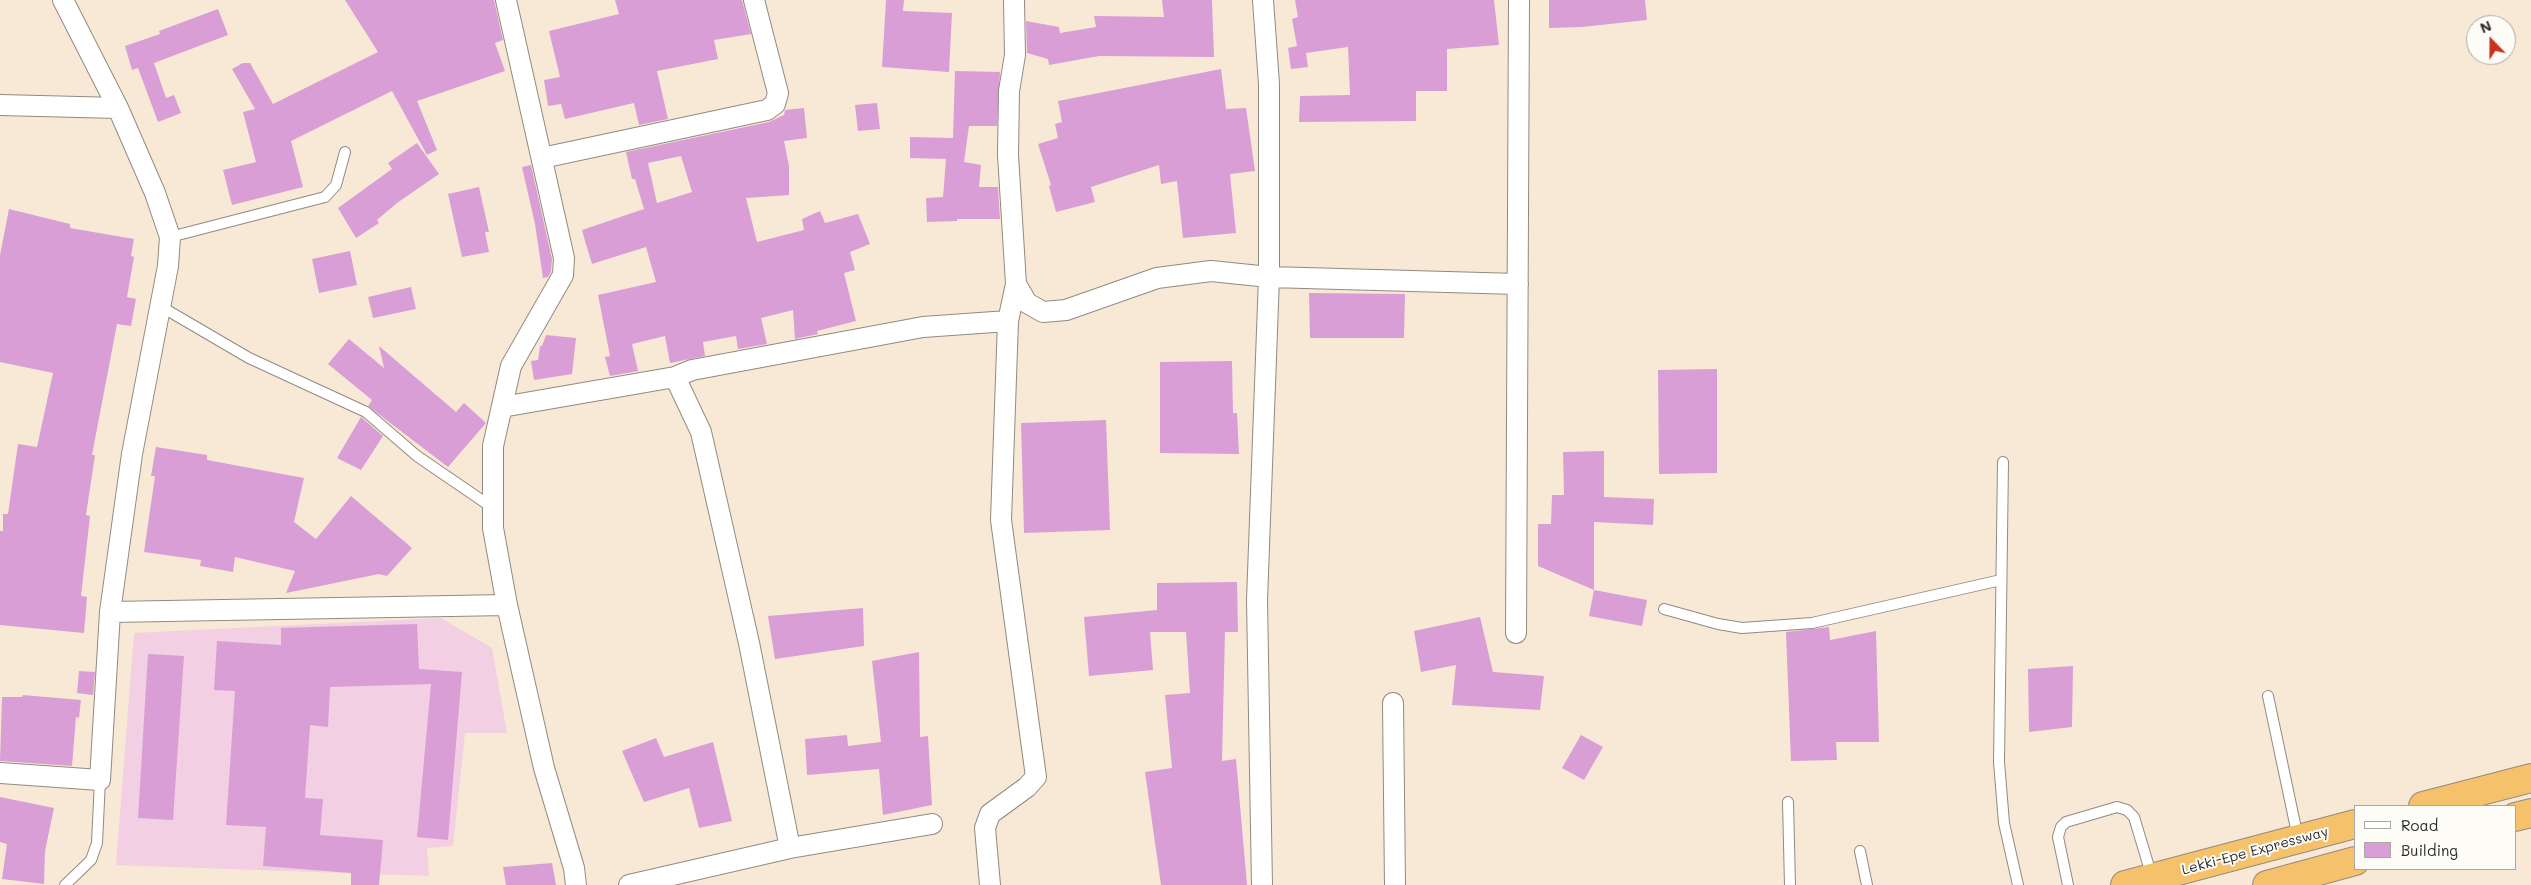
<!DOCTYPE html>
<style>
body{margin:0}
#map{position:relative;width:2531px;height:885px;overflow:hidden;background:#f8e9d7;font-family:Mali,sans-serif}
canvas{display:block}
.legend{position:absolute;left:2354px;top:805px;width:162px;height:65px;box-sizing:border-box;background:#fdfcf7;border:1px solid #a9a8a5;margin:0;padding:6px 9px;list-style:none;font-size:15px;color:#2b2b2b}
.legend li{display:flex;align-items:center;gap:10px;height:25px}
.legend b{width:25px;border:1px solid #a9a8a5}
.north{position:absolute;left:2466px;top:15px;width:50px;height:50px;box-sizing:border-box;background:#fdfcf7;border:1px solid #a9a8a5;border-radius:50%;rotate:338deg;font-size:14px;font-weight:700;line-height:20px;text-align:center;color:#2b2b2b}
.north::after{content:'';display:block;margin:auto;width:18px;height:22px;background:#c8321e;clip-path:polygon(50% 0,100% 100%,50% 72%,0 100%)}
</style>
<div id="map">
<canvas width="2531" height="885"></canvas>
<ul class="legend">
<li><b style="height:6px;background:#fff"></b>Road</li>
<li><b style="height:14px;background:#d99ed5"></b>Building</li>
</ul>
<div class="north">N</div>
</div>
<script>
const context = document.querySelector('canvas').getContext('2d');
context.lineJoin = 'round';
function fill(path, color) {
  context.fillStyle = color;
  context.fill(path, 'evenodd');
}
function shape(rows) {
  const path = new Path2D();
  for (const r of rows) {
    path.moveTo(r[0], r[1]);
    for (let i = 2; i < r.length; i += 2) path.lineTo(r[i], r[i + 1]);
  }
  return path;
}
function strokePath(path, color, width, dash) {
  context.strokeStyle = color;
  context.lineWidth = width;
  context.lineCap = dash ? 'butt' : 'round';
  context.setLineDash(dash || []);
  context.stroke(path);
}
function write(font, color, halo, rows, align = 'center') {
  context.font = font + ' Mali,sans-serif';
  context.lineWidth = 4;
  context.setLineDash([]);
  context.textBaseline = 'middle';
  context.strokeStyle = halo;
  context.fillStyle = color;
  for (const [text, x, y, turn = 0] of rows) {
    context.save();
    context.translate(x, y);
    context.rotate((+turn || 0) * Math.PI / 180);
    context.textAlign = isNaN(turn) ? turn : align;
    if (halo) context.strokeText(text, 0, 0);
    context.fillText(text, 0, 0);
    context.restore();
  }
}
const built = shape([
 [441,618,492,648,507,733,465,733,453,846,427,848,429,876,116,865,134,633]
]);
const building = shape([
 [345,0,494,0,503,40,495,43,505,71,417,101,437,150,427,155,392,91,291,141,303,187,232,205,223,170,256,162,243,112,255,109,232,69,243,63,250,63,273,104,378,52],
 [615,0,742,0,751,34,714,40,718,59,657,71,668,119,639,125,634,103,565,119,561,104,548,106,544,80,560,77,549,31,619,14],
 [886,0,904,0,903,11,952,13,949,72,882,67],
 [1162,0,1212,0,1214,57,1099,56,1049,65,1048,59,1027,53,1026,21,1059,27,1060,33,1096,27,1094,16,1164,17],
 [1295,0,1494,0,1499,45,1447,49,1447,91,1416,91,1416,121,1299,122,1300,96,1350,95,1348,47,1306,53,1308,67,1291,69,1288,48,1297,46,1292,19,1298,17],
 [1549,0,1645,0,1647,20,1582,27,1549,28],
 [218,9,228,35,154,63,166,98,174,95,181,113,158,122,138,68,132,70,125,46,160,34,159,31],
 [1221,69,1226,109,1246,108,1255,171,1230,174,1236,233,1183,238,1177,181,1161,184,1159,165,1091,187,1095,202,1056,212,1049,186,1051,185,1038,144,1058,138,1055,124,1062,122,1058,101],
 [955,71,1000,72,997,126,969,126,964,162,981,165,979,187,998,187,1000,219,957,219,957,221,927,222,926,198,943,197,946,159,910,158,910,137,953,138],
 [877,103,880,129,858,131,855,105],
 [804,108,807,138,784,141,789,166,789,195,746,198,757,242,804,230,802,219,820,211,825,223,858,214,870,244,850,252,855,270,844,273,856,321,817,331,818,334,795,339,793,310,761,318,767,344,738,349,736,336,703,342,705,356,670,363,665,336,632,344,638,371,610,376,605,357,610,356,598,295,656,282,646,247,592,264,585,241,582,230,644,209,635,179,632,179,626,152,769,122,784,115,785,110],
 [681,156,692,192,657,203,648,163],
 [417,143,439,174,397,203,377,220,379,223,356,238,338,208,392,169,388,163],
 [531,165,552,259,551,272,548,277,543,278,535,224,522,167],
 [479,187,489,232,485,232,489,252,462,257,448,194],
 [9,209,70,224,70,228,134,239,131,256,134,257,127,297,136,299,131,326,117,324,92,455,95,455,86,515,90,516,81,596,87,597,84,633,0,625,0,531,3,531,3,514,8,514,18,444,37,447,53,373,0,362,0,255],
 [350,251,357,285,319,293,312,259],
 [411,287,416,309,373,318,368,297],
 [1309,293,1405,294,1404,338,1310,338],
 [546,335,576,338,572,374,534,380,531,361,538,360,540,346,542,346],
 [349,339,384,368,379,346,456,412,464,403,486,423,448,467,368,406,372,400,328,364],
 [1232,361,1233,413,1237,413,1239,454,1160,453,1160,362],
 [1717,369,1717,473,1659,474,1658,370],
 [361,417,383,436,361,470,337,458],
 [1106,420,1110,530,1024,533,1021,423],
 [156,447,207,455,207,460,304,478,294,522,316,539,351,496,412,548,387,576,379,574,286,593,295,571,235,557,233,572,200,566,201,560,144,552,155,476,151,476],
 [1604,451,1604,497,1654,499,1653,525,1594,522,1594,590,1538,566,1538,524,1551,524,1552,495,1564,495,1563,452],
 [1237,582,1238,632,1225,632,1222,761,1236,759,1247,885,1161,885,1145,772,1172,768,1165,695,1190,693,1186,632,1150,632,1153,670,1089,676,1084,617,1157,610,1157,583],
 [1594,590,1647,600,1642,626,1589,616],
 [863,608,864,646,775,659,768,616],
 [1480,617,1493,672,1544,676,1540,710,1452,705,1456,665,1421,672,1414,631],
 [417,624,419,669,462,672,448,840,417,837,431,684,330,687,328,727,310,725,305,798,323,799,320,835,383,840,379,885,351,885,351,873,263,866,266,827,226,825,235,691,214,690,217,641,281,645,281,628],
 [1829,627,1830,640,1876,631,1879,742,1836,742,1837,760,1791,761,1786,632],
 [919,652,920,737,928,736,932,805,883,815,879,769,807,775,805,739,847,735,848,746,881,742,872,661],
 [148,654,184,656,173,820,138,818],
 [2073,666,2072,727,2029,732,2028,669],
 [79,671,95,672,93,695,77,693],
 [23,695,81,700,79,718,76,717,72,766,0,761,2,697,22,697],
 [1581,735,1603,747,1584,780,1562,768],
 [656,738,664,757,713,742,732,821,699,828,689,788,644,802,622,751],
 [0,797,54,808,45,851,44,884,2,879,7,844,0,842],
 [552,863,556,885,506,885,503,867]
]);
const service = shape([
 [170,237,325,197,336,185,345,152],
 [160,306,249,358,366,412,417,456,493,508],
 [2003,462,1999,762,2004,823,2018,885],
 [1664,609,1718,624,1742,628,1812,623,2001,580],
 [2268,696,2298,838],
 [1788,802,1790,885],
 [1860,851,1867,885],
 [65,885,91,860,97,843,100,780],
 [2068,885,2058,837,2061,827,2066,822,2117,807,2127,810,2134,817,2152,877]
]);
const minor = shape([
 [506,0,564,258,563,275,511,366,493,446,493,528,507,605,544,768,574,868,576,885],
 [1014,0,1015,55,1009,91,1008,155,1016,284,1027,303,1043,312,1066,310,1157,278,1211,271,1269,277,1518,284],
 [0,105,118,108],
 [542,158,767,110,775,104,778,93,754,0],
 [675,377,692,370,923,327,1008,321],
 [502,407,675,377,701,432,749,643,790,848],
 [110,612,507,605],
 [1516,633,1519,0],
 [1393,703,1395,885],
 [0,773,100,780,110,612,132,454,168,266,170,237,155,193,118,108,63,0],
 [629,885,790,848,932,824],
 [990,885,985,828,990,814,1027,787,1036,777,1001,520,1008,321,1016,284],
 [1262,885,1257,600,1269,277,1269,84,1263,0]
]);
const trunk = shape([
 [2423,806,2531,778],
 [2515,817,2531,813],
 [2125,885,2355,824],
 [2267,885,2355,861]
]);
const streetNames = [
 ["Lekki-Epe Expressway",2255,851,-15]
];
fill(built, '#f2cfe2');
fill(building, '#d99ed5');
strokePath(service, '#928a81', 12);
strokePath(minor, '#928a81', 22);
strokePath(trunk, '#928a81', 30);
strokePath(service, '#fff', 10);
strokePath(minor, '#fff', 20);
strokePath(trunk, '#f5c16b', 28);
write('14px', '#2b2b2b', '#fdfcf7', streetNames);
</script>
